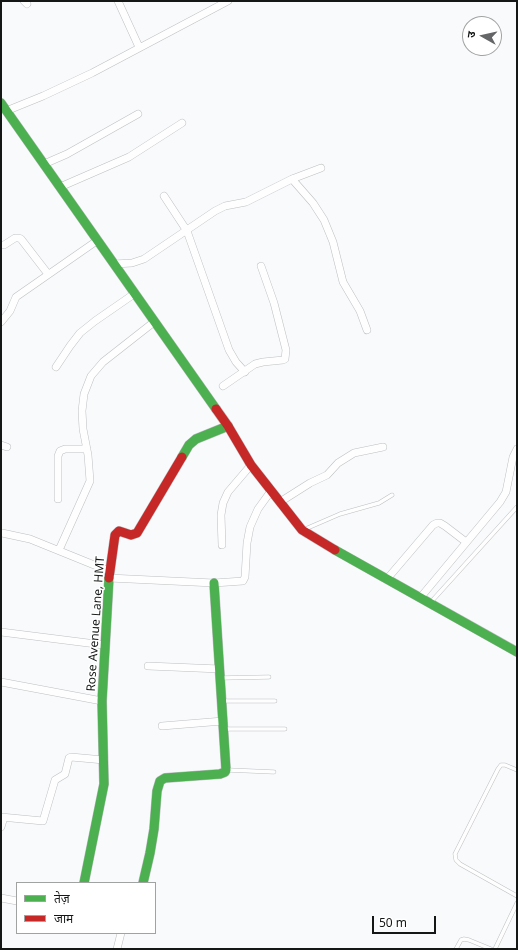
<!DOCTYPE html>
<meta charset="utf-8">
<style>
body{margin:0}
#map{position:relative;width:518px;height:950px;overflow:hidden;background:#f8fafc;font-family:"Noto Sans","Noto Sans Devanagari",sans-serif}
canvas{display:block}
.frame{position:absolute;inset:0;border:2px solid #151717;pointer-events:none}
.legend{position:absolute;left:16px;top:882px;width:140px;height:52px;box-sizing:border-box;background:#fff;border:1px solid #a1a2a2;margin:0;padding:5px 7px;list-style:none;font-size:12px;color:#151717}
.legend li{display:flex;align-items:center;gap:8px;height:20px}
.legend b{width:20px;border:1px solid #a1a2a2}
.north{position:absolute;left:462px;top:16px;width:40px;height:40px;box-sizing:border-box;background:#fff;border:1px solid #a1a2a2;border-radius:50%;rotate:278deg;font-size:11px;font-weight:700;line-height:16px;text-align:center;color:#151717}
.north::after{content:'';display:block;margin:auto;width:14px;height:18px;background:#646667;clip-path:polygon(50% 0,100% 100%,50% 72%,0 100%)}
.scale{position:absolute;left:372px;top:916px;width:64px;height:18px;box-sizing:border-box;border:2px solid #151717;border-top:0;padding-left:5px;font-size:12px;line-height:14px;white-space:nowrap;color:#151717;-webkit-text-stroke:3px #fff;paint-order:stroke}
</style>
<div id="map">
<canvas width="518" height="950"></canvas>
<div class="frame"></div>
<ul class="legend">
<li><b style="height:5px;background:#4caf50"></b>तेज़</li>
<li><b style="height:5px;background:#c62828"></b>जाम</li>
</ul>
<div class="north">उ</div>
<div class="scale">50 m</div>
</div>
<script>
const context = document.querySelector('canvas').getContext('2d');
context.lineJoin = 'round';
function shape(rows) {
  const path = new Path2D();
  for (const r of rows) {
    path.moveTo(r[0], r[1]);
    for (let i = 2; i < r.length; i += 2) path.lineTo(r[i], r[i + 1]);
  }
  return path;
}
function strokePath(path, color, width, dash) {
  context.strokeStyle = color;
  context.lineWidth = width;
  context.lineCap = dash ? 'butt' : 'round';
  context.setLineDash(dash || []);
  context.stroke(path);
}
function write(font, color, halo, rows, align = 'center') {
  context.font = font + ' "Noto Sans",sans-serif';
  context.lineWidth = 3;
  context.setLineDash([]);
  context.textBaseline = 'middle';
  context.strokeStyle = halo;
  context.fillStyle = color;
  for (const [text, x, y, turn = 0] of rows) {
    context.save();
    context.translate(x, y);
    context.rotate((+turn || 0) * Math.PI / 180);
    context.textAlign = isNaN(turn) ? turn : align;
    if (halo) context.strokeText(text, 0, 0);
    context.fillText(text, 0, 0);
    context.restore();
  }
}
const lane = shape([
 [303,530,340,514,379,503,392,495],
 [431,602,517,507],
 [221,678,269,677],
 [223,701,275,701],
 [224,729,285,729],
 [228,770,274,772],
 [517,770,505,765,501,765,498,769,455,854,456,860,460,864,517,896],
 [456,949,461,940,464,939,469,940,491,949],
 [495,949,517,903]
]);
const street = shape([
 [24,1,27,4],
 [118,1,139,47],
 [6,111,43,96,92,73,228,1],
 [44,164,67,154,138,114],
 [292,179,313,203,324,220,333,242,343,282,360,311,367,330],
 [60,187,129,157,182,123],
 [164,196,187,231,229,350,236,362,245,372],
 [1,245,4,245,15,238,19,238,21,239,48,274],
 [114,264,132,263,144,259,215,211,225,206,246,202,292,179,321,168],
 [1,322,10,311,16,297,98,240],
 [56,367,70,346,80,333,95,321,134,294],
 [223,386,255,364,263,362,283,360,285,359,286,350,274,303,261,266],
 [1,445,7,447],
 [58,499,58,456,60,451,65,449,87,449],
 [280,502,310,483,327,475,338,463,354,453,383,447],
 [2,533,30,539,109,571],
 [222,545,221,515,223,503,228,492,251,465],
 [59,550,90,481,88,455,83,429,82,411,84,394,91,376,103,362,154,322],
 [109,578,214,583,243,581,245,577,247,543,250,527,258,509,271,491],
 [387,579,433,525,437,523,440,523,445,526,466,542],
 [420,598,500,502,506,492,513,457,517,449],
 [1,632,104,645],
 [148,666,220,669],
 [1,682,102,701],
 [162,726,223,721],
 [1,817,43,821,55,780,65,774,69,758,71,757,104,760],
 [1,827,4,817],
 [1,898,17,901],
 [117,949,121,933]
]);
const fast = shape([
 [1,103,216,409],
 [182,457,189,445,196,439,228,426],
 [335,550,517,652],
 [84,883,104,784,102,701,109,578],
 [143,883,150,853,154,829,157,791,160,781,165,778,220,774,225,772,226,770,214,583]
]);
const jam = shape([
 [216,409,228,426,251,465,302,530,335,550],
 [109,578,115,535,119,531,131,535,137,533,182,457]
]);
const streetNames = [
 ["Rose Avenue Lane, HMT",96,624,-86]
];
strokePath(lane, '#bdbfc0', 4.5);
strokePath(street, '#bdbfc0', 8);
strokePath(fast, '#bdbfc0', 10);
strokePath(jam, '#bdbfc0', 10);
strokePath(lane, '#fefeff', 3.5);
strokePath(street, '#fefeff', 7);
strokePath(fast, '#4caf50', 9);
strokePath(jam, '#c62828', 9);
write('12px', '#151717', '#fff', streetNames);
</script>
